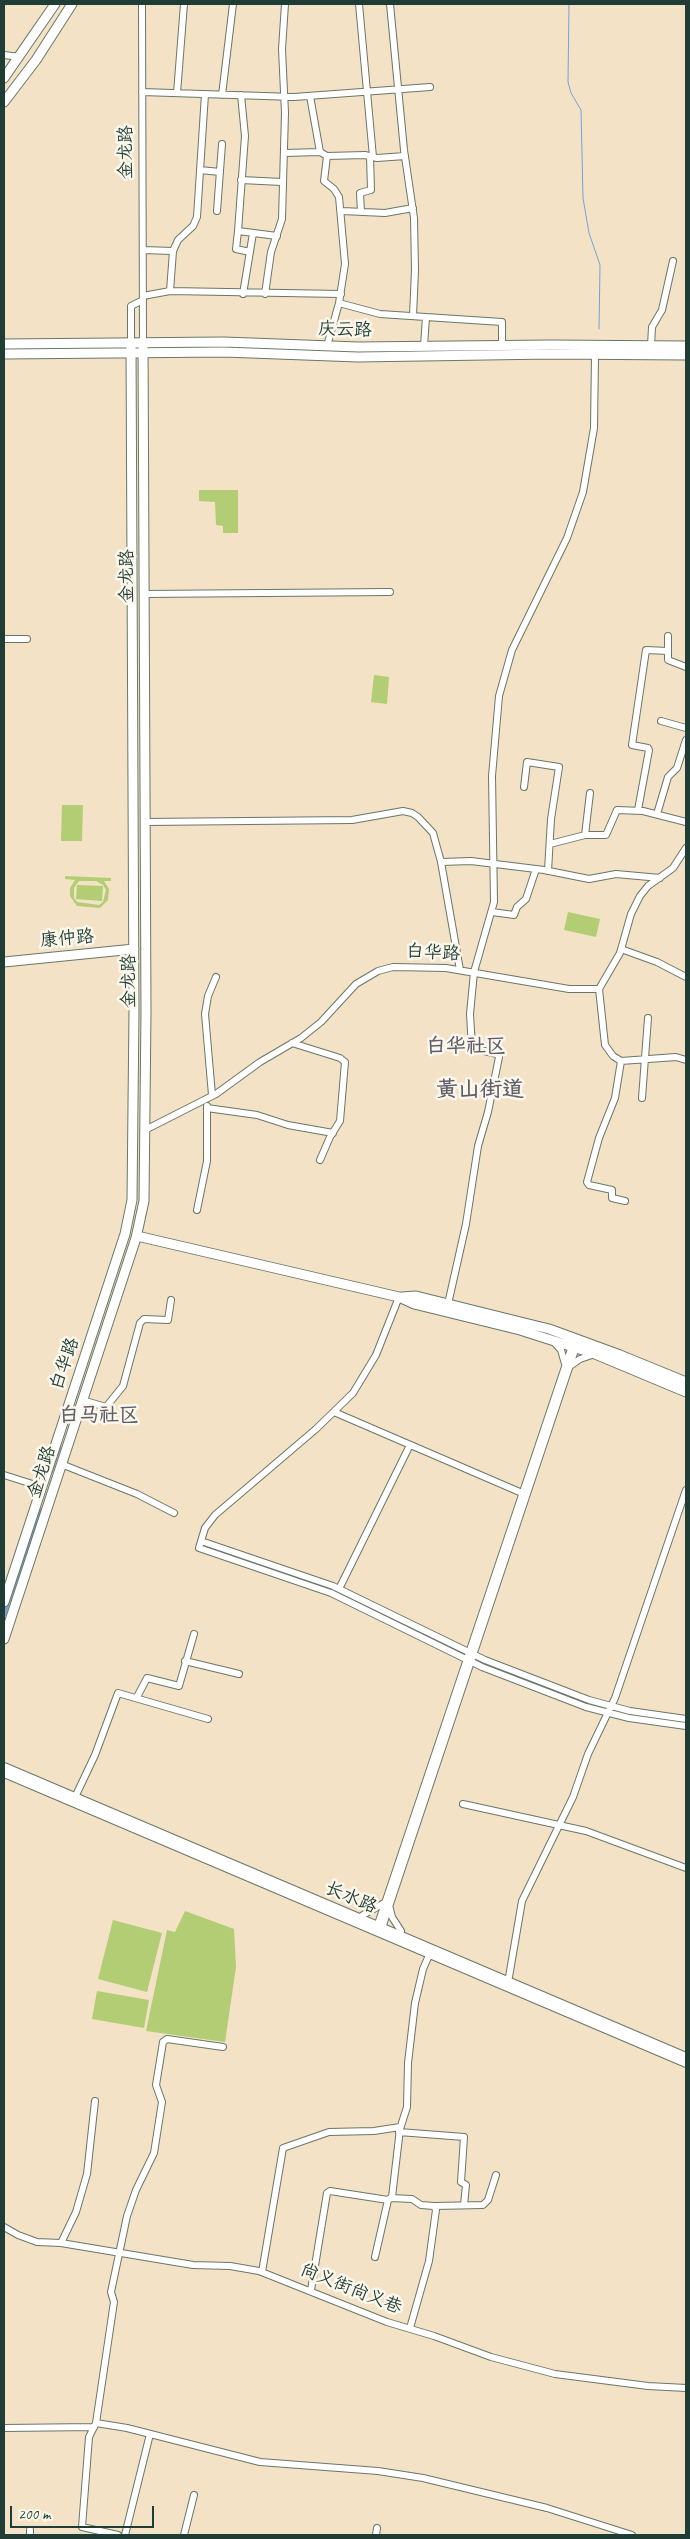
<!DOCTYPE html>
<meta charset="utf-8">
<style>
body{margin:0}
#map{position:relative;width:690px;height:2539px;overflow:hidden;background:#f3e2c6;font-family:Caveat,sans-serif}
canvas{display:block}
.frame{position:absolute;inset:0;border:5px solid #1f3d34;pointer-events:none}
.scale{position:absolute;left:10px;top:2506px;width:144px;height:22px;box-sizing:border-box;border:2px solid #1f3d34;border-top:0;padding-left:6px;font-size:15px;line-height:18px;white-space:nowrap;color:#1f3d34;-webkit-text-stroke:4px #fbf7ec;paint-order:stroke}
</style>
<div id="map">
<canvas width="690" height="2539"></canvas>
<div class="frame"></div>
<div class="scale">200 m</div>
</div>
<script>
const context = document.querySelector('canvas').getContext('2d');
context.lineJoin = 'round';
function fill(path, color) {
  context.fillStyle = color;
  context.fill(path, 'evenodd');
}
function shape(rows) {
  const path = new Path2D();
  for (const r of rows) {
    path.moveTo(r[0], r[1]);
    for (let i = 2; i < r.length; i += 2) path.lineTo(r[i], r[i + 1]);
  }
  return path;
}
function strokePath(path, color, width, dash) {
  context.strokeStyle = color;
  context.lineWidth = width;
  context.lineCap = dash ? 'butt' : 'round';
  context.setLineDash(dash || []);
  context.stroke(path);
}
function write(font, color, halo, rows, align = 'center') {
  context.font = font + ' Caveat,"LXGW WenKai TC",sans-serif';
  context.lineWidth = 5;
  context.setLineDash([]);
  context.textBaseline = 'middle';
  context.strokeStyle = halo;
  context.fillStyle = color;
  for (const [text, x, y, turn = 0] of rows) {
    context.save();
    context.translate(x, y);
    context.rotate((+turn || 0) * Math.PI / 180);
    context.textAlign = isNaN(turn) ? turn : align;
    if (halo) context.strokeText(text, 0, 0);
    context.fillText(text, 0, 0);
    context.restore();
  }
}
const green = shape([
 [199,490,238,490,238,533,223,533,223,526,216,525,215,502,199,501],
 [374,675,389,677,387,704,371,702],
 [62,805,83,805,82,841,61,841],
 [65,876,111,878,111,881,104,881,109,889,108,900,100,908,77,906,70,896,70,888,75,880,65,879],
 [79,881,96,881,103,885,106,890,103,902,99,905,77,902,74,898,74,888],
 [77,885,103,886,102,901,76,899],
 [568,912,600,919,596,937,564,930],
 [185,1911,234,1929,236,1967,225,2042,146,2031,167,1930,175,1932],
 [113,1920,162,1933,147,1992,98,1979],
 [97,1991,149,2000,144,2028,92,2019]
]);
const water = shape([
 [39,1508,42,1509,4,1621,4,1611]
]);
const stream = shape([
 [569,4,568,82,571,93,581,110,583,198,589,233,600,265,599,329],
 [52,1473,61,1447]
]);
const minor = shape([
 [142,4,143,343],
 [359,4,373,157],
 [390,4,404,150,414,218,415,270,413,316],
 [4,55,20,57],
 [142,92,294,97,430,87],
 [177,93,184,4],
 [222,95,233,4],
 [241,95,245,136,238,231,277,236],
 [310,96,320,152],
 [284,153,320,152,327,156,365,155,377,158,405,156],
 [200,170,220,172],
 [241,180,282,182],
 [217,211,222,144],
 [342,211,385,213,413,208],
 [361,212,360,193,371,190,370,156],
 [238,231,236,249,250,252],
 [143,250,172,251],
 [170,291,173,251,178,240,193,226,197,217,205,94],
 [243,294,253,233],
 [265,294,271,252,282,219,285,113,282,49,285,4],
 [143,296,170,291,341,294],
 [339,303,380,314,502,322,502,345],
 [131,344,131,306,143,300],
 [327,346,339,303,345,264,339,197,334,189,324,181,327,156],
 [424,346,426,317],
 [651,346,652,327,662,310,673,261],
 [143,594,390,592],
 [668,636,668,660,686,667],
 [4,639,27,639],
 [661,721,686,728],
 [524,787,527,762,559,767,551,819,548,871],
 [638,810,649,750,648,748,632,745,646,650,668,651],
 [657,814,668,777,677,768,686,740],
 [145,822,352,820,403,811,412,813,418,817,433,833,441,862,460,970],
 [585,835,590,793],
 [550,844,585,835,606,835,617,810,643,811,686,822],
 [441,862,471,861,544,870,589,879,616,874,660,878],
 [492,912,514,915,517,907,526,899,536,869],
 [621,949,657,962,686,977],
 [599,989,605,1045,613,1056,621,1061,676,1057,686,1060],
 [292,1043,340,1058,345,1062,340,1121,330,1137,320,1160],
 [621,1061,615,1098,599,1138,587,1182,589,1185,612,1190,612,1198,625,1201],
 [212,1095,205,1014,208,996,216,977],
 [642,1098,648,1018],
 [207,1108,257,1115,288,1125,333,1133],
 [145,1130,216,1094,260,1062,301,1038,321,1022,356,984,378,971,393,967,446,968,569,989,599,989,620,953,631,914,640,896,648,886,673,868,686,848],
 [197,1210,207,1161,207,1106],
 [399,1297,376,1355,353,1393,316,1429,215,1515,205,1528,199,1548,331,1593,482,1667,586,1707,629,1718,686,1726],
 [448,1304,466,1224,478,1146,488,1112,499,1057,497,1054,472,1048,470,1014,474,972,494,902,492,776,499,696,512,650,567,538,583,492,594,428,595,355],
 [554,1342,561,1350,565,1364],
 [570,1366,580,1359,595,1354],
 [82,1400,106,1407,123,1386,140,1323,144,1319,168,1320,171,1300],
 [334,1412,522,1493],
 [61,1464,137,1494,174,1513],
 [4,1475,42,1487],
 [201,1541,333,1586,485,1660,589,1700,630,1711,686,1719],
 [339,1589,410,1445],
 [185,1661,239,1674],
 [137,1697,147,1678,179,1686,194,1634],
 [4,1774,686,2064],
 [77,1793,95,1755,118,1693,208,1719],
 [463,1804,586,1831,686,1868],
 [389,1905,392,1917,401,1931],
 [363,1915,384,1903],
 [377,1927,573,1343],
 [382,1928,577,1344],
 [509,1977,522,1901,573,1797,588,1754,615,1698,686,1490],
 [399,2132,464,2137,461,2182,466,2185,464,2205],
 [391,2198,412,2199,421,2205,434,2206,436,2210,429,2261,410,2328],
 [434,2206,483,2205,488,2200,496,2175],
 [4,2227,18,2235,37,2242,61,2243,193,2265,230,2266,259,2271,387,2322,434,2336,491,2357,555,2374,648,2386,686,2388],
 [61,2243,76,2212,87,2174,95,2101],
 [375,2257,388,2200],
 [262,2272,283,2148,329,2132,374,2131,400,2127],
 [311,2290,327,2193,330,2191,388,2200,392,2197,400,2129,407,2107,408,2063,415,2003,423,1969,430,1953],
 [96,2423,127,2428,260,2462,378,2471,423,2478,547,2508,632,2535],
 [4,2428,94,2427],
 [30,2530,30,2535],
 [118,2535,82,2527,89,2437,96,2423,114,2302,111,2292,127,2216,136,2190,154,2153,162,2102,156,2085,163,2042,167,2039,223,2047],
 [125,2535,150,2434],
 [184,2535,194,2495],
 [376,2535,377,2528]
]);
const major = shape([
 [4,78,55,4],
 [4,102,36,60,72,4],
 [4,344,224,342,358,347,550,345,686,346],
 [4,354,224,352,358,357,550,354,686,355],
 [4,962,134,949],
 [137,1236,399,1297,414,1304,520,1330,595,1354,686,1392],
 [402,1297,416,1296,549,1329,620,1355,686,1382],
 [4,1602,125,1234,132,1200,134,1011,131,344],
 [4,1639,136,1238,144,1201,146,1011,143,343]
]);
const highway = shape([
 [4,1768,686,2058]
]);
const streetNames = [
 ["金龙路",126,152,-90],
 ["庆云路",345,330,2],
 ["金龙路",127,576,-90],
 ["康仲路",67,939,-5],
 ["白华路",433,953,3],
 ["金龙路",129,981,-90],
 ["白华路",65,1364,-71],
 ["金龙路",42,1472,-72],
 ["长水路",351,1898,23],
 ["尚义街尚义巷",351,2289,22]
];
const quarterNames = [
 ["白华社区",466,1047],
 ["白马社区",99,1416]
];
const districtNames = [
 ["黄山街道",480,1090]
];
fill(green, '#b2cd73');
fill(water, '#71a3dc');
strokePath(stream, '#71a3dc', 1);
strokePath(minor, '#697767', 8);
strokePath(major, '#697767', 11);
strokePath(highway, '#697767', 12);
strokePath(minor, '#fff', 6);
strokePath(major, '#fff', 9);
strokePath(highway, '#fff', 10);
write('18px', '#1f3d34', '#fbf7ec', streetNames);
write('bold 20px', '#5e5f68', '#fbf7ec', quarterNames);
write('bold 22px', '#5e5f68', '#fbf7ec', districtNames);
</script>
